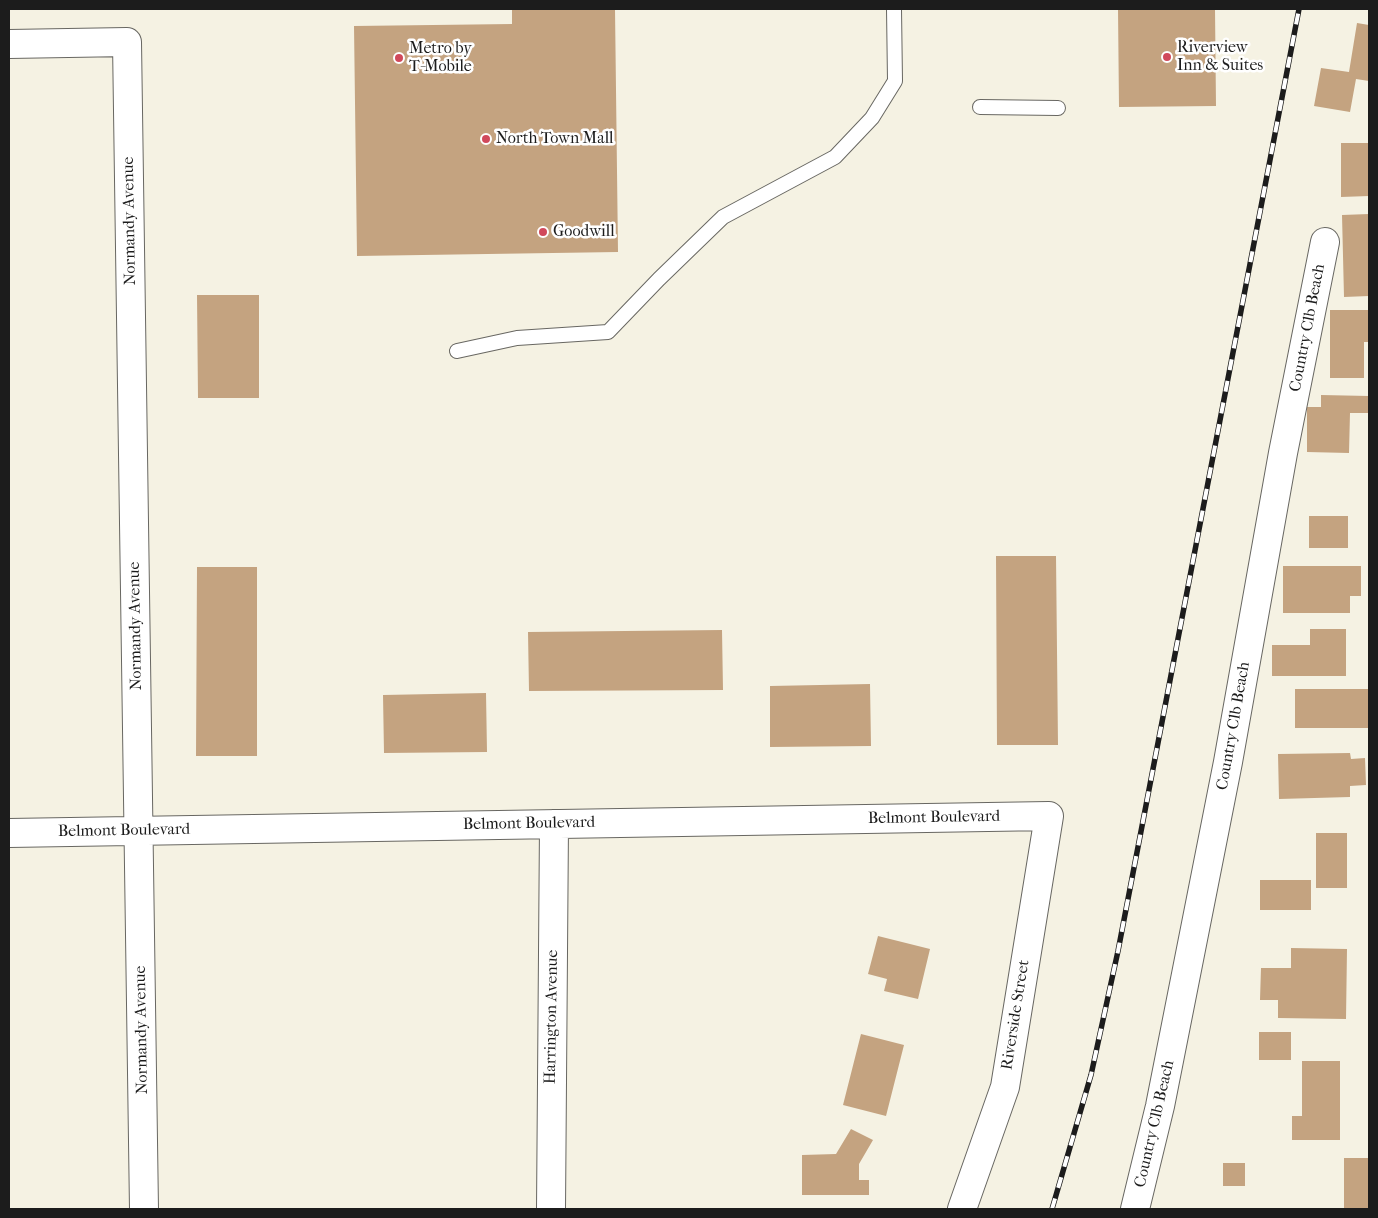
<!DOCTYPE html>
<style>
body{margin:0}
#map{position:relative;width:1378px;height:1218px;overflow:hidden;background:#f5f2e3;font-family:"IM FELL French Canon",serif}
canvas{display:block}
.frame{position:absolute;inset:0;border:10px solid #1c1c1c;pointer-events:none}
</style>
<div id="map">
<canvas width="1378" height="1218"></canvas>
<div class="frame"></div>
</div>
<script>
const context = document.querySelector('canvas').getContext('2d');
context.lineJoin = 'round';
function fill(path, color) {
  context.fillStyle = color;
  context.fill(path, 'evenodd');
}
function shape(rows) {
  const path = new Path2D();
  for (const r of rows) {
    path.moveTo(r[0], r[1]);
    for (let i = 2; i < r.length; i += 2) path.lineTo(r[i], r[i + 1]);
  }
  return path;
}
function strokePath(path, color, width, dash) {
  context.strokeStyle = color;
  context.lineWidth = width;
  context.lineCap = dash ? 'butt' : 'round';
  context.setLineDash(dash || []);
  context.stroke(path);
}
function write(font, color, halo, rows, align = 'center') {
  context.font = font + ' "IM FELL French Canon",serif';
  context.lineWidth = 5;
  context.setLineDash([]);
  context.textBaseline = 'middle';
  context.strokeStyle = halo;
  context.fillStyle = color;
  for (const [text, x, y, turn = 0] of rows) {
    context.save();
    context.translate(x, y);
    context.rotate((+turn || 0) * Math.PI / 180);
    context.textAlign = isNaN(turn) ? turn : align;
    if (halo) context.strokeText(text, 0, 0);
    context.fillText(text, 0, 0);
    context.restore();
  }
}
const building = shape([
 [512,9,615,9,618,252,357,256,354,26,512,24],
 [1118,9,1215,9,1216,106,1119,107],
 [1357,23,1369,25,1369,81,1356,79,1350,112,1314,106,1321,68,1349,72],
 [1341,143,1369,143,1369,196,1341,197],
 [1369,214,1369,296,1344,297,1342,215],
 [197,295,259,295,259,398,198,398],
 [1330,310,1369,310,1369,342,1364,342,1364,378,1330,378],
 [1321,395,1369,396,1369,413,1350,413,1349,453,1307,452,1307,407,1321,407],
 [1309,516,1348,516,1348,548,1309,548],
 [996,556,1056,556,1058,745,997,745],
 [1283,566,1361,566,1361,596,1350,596,1350,613,1283,613],
 [197,567,257,567,257,756,196,756],
 [1310,629,1346,629,1346,676,1272,676,1272,645,1310,645],
 [722,630,723,690,529,691,528,632],
 [870,684,871,746,770,747,770,686],
 [1295,689,1369,689,1369,728,1295,728],
 [486,693,487,752,384,753,383,695],
 [1350,753,1351,759,1365,758,1366,785,1350,786,1350,797,1279,799,1278,754],
 [1316,833,1347,833,1347,888,1316,888],
 [1260,880,1311,880,1311,910,1260,910],
 [878,936,930,949,918,999,884,991,887,979,868,974],
 [1291,948,1347,949,1346,1019,1278,1018,1278,1000,1260,1000,1261,968,1291,968],
 [1259,1032,1291,1032,1291,1060,1259,1060],
 [861,1034,904,1045,886,1116,843,1105],
 [1302,1061,1340,1061,1340,1140,1292,1140,1292,1116,1302,1116],
 [851,1129,873,1140,859,1164,859,1180,869,1180,869,1195,802,1195,802,1155,836,1154],
 [1344,1158,1369,1158,1369,1209,1344,1209],
 [1223,1163,1245,1163,1245,1186,1223,1186]
]);
const lane = shape([
 [980,107,1058,108],
 [457,351,517,338,608,332,659,279,723,217,835,157,872,118,895,81,894,9]
]);
const street = shape([
 [9,44,127,42,144,1209],
 [9,833,1049,816,1005,1087,962,1209],
 [551,1209,554,824],
 [1135,1209,1160,1106,1228,762,1283,453,1325,242]
]);
const rail = shape([
 [1052,1209,1091,1075,1118,951,1299,9]
]);
const markers = [
 [1167,57,5,"#d1495b"],
 [399,58,5,"#d1495b"],
 [486,139,5,"#d1495b"],
 [543,232,5,"#d1495b"]
];
const poiNames = [
 ["Riverview",1177,48],
 ["Inn & Suites",1177,66],
 ["Metro by",409,49],
 ["T-Mobile",409,67],
 ["North Town Mall",496,139],
 ["Goodwill",553,232]
];
const streetNames = [
 ["Normandy Avenue",130,221,-91],
 ["Country Clb Beach",1308,328,-79],
 ["Normandy Avenue",136,626,-91],
 ["Country Clb Beach",1234,726,-80],
 ["Belmont Boulevard",934,818,-1],
 ["Belmont Boulevard",529,824,-1],
 ["Belmont Boulevard",124,831,-1],
 ["Riverside Street",1016,1015,-81],
 ["Harrington Avenue",552,1017,-89],
 ["Normandy Avenue",142,1030,-91],
 ["Country Clb Beach",1155,1124,-77]
];
fill(building, '#c4a380');
strokePath(lane, '#686762', 16);
strokePath(street, '#686762', 30);
strokePath(lane, '#fff', 14);
strokePath(street, '#fff', 28);
strokePath(rail, '#1c1c1c', 5.5);
strokePath(rail, '#fff', 4, [11]);
for (const [x, y, r, color] of markers) {
  const dot = new Path2D();
  dot.arc(x, y, r, 0, 2 * Math.PI);
  context.fillStyle = color;
  context.fill(dot);
  strokePath(dot, '#fff', 2);
}
write('16px', '#1c1c1c', '#fff', poiNames, 'left');
write('16px', '#1c1c1c', '#fff', streetNames);
</script>
